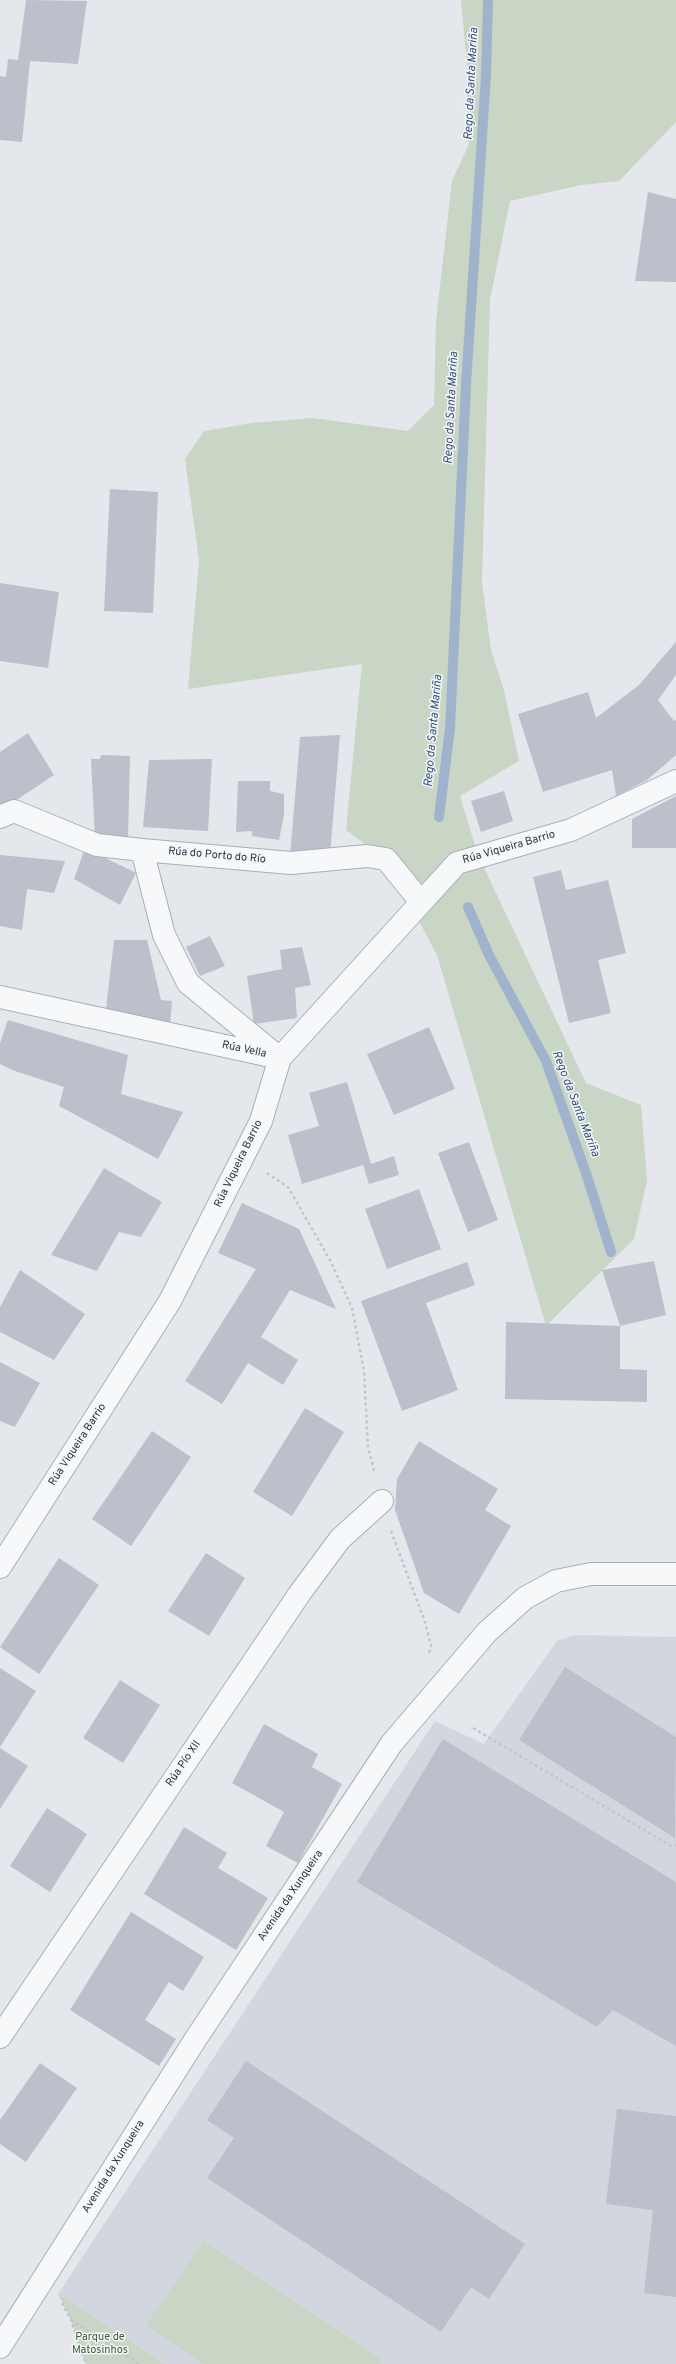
<!DOCTYPE html>
<meta charset="utf-8">
<style>
body{margin:0}
canvas{display:block;background:#e4e7ec}
</style>
<canvas width="676" height="2364"></canvas>
<script>
const context = document.querySelector('canvas').getContext('2d');
context.lineJoin = 'round';
function fill(path, color) {
  context.fillStyle = color;
  context.fill(path, 'evenodd');
}
function shape(rows) {
  const path = new Path2D();
  for (const r of rows) {
    path.moveTo(r[0], r[1]);
    for (let i = 2; i < r.length; i += 2) path.lineTo(r[i], r[i + 1]);
  }
  return path;
}
function strokePath(path, color, width, dash) {
  context.strokeStyle = color;
  context.lineWidth = width;
  context.lineCap = dash ? 'butt' : 'round';
  context.setLineDash(dash || []);
  context.stroke(path);
}
function write(font, color, halo, rows, align = 'center') {
  context.font = font + ' Overpass,sans-serif';
  context.lineWidth = 3;
  context.setLineDash([]);
  context.textBaseline = 'middle';
  context.strokeStyle = halo;
  context.fillStyle = color;
  for (const [text, x, y, turn = 0] of rows) {
    context.save();
    context.translate(x, y);
    context.rotate((+turn || 0) * Math.PI / 180);
    context.textAlign = isNaN(turn) ? turn : align;
    if (halo) context.strokeText(text, 0, 0);
    context.fillText(text, 0, 0);
    context.restore();
  }
}
const built = shape([
 [574,1635,676,1637,676,2364,165,2364,58,2294,435,1721,484,1744,557,1641]
]);
const green = shape([
 [461,0,676,0,676,122,619,181,581,185,510,201,490,300,482,582,491,650,504,690,519,761,460,796,478,855,586,1083,641,1105,647,1180,634,1239,546,1326,437,955,386,859,346,830,362,664,188,689,199,560,185,459,204,431,252,423,313,418,408,431,434,405,436,321,452,181,469,144,467,66],
 [203,2241,383,2360,380,2364,204,2364,146,2325],
 [58,2294,165,2364,86,2364,71,2320]
]);
const stream = shape([
 [439,817,450,728,466,385,486,75,488,0],
 [468,907,489,955,546,1061,586,1173,611,1252]
]);
const building = shape([
 [26,0,87,1,78,64,30,61,22,142,0,140,0,76,6,77,8,59,18,60],
 [648,192,676,199,676,282,635,281],
 [110,489,158,492,153,613,104,611],
 [0,583,59,592,48,668,0,661],
 [676,642,676,675,658,700,674,721,676,720,676,755,647,780,616,796,612,770,543,792,518,714,588,692,596,718,639,685],
 [28,733,54,775,0,811,0,752],
 [340,735,330,855,290,856,300,737],
 [101,755,130,756,128,839,95,838,91,759,100,759],
 [212,759,208,831,143,827,149,760],
 [238,781,270,781,270,791,284,794,284,815,279,840,252,836,252,831,236,832],
 [504,791,513,821,481,832,471,801],
 [676,796,676,848,632,848,632,819],
 [85,848,136,873,120,905,74,879],
 [0,855,65,861,54,893,27,889,22,930,0,926],
 [561,870,566,890,608,880,626,953,598,960,611,1013,569,1023,533,877],
 [210,936,225,966,200,976,186,947],
 [114,940,147,940,161,1000,172,1001,170,1024,105,1017],
 [302,947,311,985,295,988,297,1018,254,1024,247,976,282,969,280,950],
 [8,1020,128,1055,121,1094,183,1112,158,1159,59,1106,64,1087,12,1070,0,1064,0,1043],
 [429,1027,455,1089,394,1115,367,1054],
 [347,1082,371,1164,394,1156,399,1175,369,1184,363,1165,302,1184,288,1135,319,1126,309,1093],
 [469,1142,498,1220,468,1232,438,1153],
 [104,1168,162,1202,141,1237,119,1232,97,1271,51,1255],
 [419,1189,441,1249,387,1269,365,1209],
 [242,1203,299,1229,336,1309,290,1290,261,1337,298,1360,283,1385,248,1363,222,1404,185,1381,256,1269,218,1253],
 [654,1261,666,1315,620,1326,620,1369,647,1370,647,1402,505,1399,506,1322,620,1326,602,1270],
 [467,1262,475,1285,426,1303,458,1390,402,1411,361,1301],
 [20,1270,85,1314,54,1360,0,1332,0,1307],
 [0,1362,40,1383,15,1427,0,1421],
 [305,1408,344,1432,292,1516,253,1492],
 [152,1431,191,1457,131,1546,92,1519],
 [419,1441,498,1489,485,1510,511,1526,459,1614,424,1593,395,1510,397,1479],
 [206,1553,245,1578,209,1636,168,1611],
 [59,1558,99,1585,39,1674,0,1647],
 [565,1667,676,1737,675,1838,519,1740],
 [0,1668,36,1691,0,1747],
 [120,1680,160,1705,123,1763,83,1738],
 [264,1724,318,1754,312,1767,342,1784,298,1863,266,1846,284,1812,232,1783],
 [443,1739,676,1882,676,2046,613,2010,597,2027,357,1882],
 [0,1748,28,1766,0,1809],
 [47,1808,87,1834,50,1892,10,1866],
 [184,1827,227,1853,218,1868,268,1898,236,1950,144,1894],
 [131,1912,204,1957,183,1991,169,1982,145,2020,176,2039,159,2066,70,2010],
 [246,2061,525,2244,489,2299,471,2287,441,2332,207,2178,234,2138,207,2120],
 [40,2063,77,2088,26,2162,0,2144,0,2120],
 [617,2109,676,2116,676,2297,644,2293,653,2210,606,2204]
]);
const path = shape([
 [267,1173,288,1187,331,1262,352,1308,364,1371,368,1447,375,1474],
 [391,1531,425,1622,431,1646,429,1653],
 [473,1728,671,1846,676,1845],
 [62,2303,71,2320,86,2364],
 [71,2320,139,2364]
]);
const minor = shape([
 [0,817,14,811,97,845,142,850,291,863,367,856,386,859,421,902],
 [142,850,164,935,188,983,277,1056],
 [0,997,280,1058],
 [0,1567,170,1301,261,1121,280,1058,457,863,571,830,676,781],
 [0,2037,300,1593,340,1539,382,1501],
 [0,2347,195,2040,392,1743,487,1632,525,1598,556,1581,591,1574,676,1574]
]);
const streetNames = [
 ["Rúa Viqueira Barrio",509,848,-16],
 ["Rúa do Porto do Río",217,856,5],
 ["Rúa Vella",244,1050,12],
 ["Rúa Viqueira Barrio",239,1164,-64],
 ["Rúa Viqueira Barrio",78,1445,-57],
 ["Rúa Pío XII",184,1764,-56],
 ["Avenida da Xunqueira",291,1896,-56],
 ["Avenida da Xunqueira",114,2167,-58]
];
const parkNames = [
 ["Parque de",100,2338],
 ["Matosinhos",100,2351]
];
const waterNames = [
 ["Rego da Santa Mariña",472,84,-87],
 ["Rego da Santa Mariña",452,408,-87],
 ["Rego da Santa Mariña",434,731,-85],
 ["Rego da Santa Mariña",575,1104,69]
];
fill(built, '#d2d6de');
fill(green, '#c9d6c5');
strokePath(stream, '#9fb4cc', 10);
fill(building, '#bbc0ca');
strokePath(minor, '#a9aeb7', 24);
strokePath(path, '#c2c5cb', 2.5, [3, 3]);
strokePath(minor, '#f7f8fa', 22);
write('11px', '#2b3445', '#f4f6f9', streetNames);
write('11px', '#3f6138', '#f4f6f9', parkNames);
write('italic 12px', '#34527a', '#f4f6f9', waterNames);
</script>
